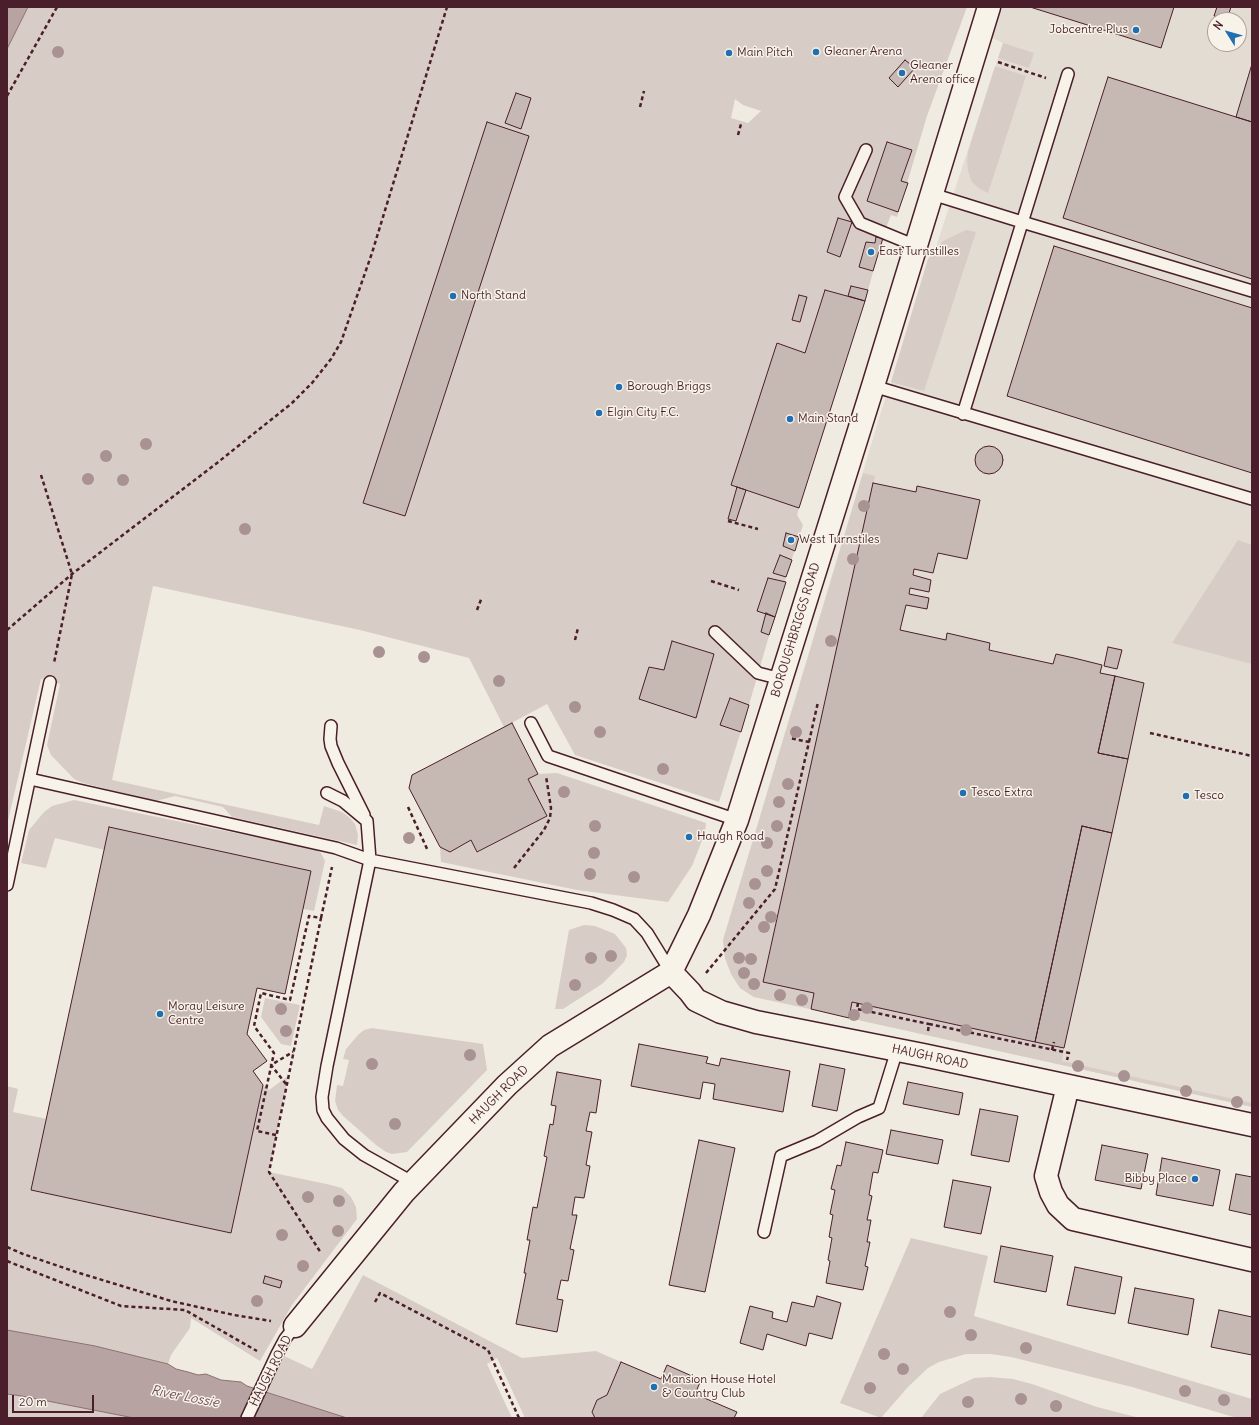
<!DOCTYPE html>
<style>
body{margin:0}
#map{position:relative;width:1259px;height:1425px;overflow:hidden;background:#f0ebe0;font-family:Delius,sans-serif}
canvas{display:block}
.frame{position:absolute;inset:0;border:8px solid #4a1f2b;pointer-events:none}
.north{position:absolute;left:1207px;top:12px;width:40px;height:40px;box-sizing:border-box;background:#f7f3e8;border:1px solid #b29e9c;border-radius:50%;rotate:307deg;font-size:11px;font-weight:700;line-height:16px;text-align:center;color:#4a1f2b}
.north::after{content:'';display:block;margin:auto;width:14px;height:18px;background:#1f6fb2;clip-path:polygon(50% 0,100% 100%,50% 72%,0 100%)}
.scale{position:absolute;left:12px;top:1395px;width:82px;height:18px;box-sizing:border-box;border:2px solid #4a1f2b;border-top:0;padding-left:5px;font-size:12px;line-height:14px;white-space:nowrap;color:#4a1f2b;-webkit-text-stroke:3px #f7f3e8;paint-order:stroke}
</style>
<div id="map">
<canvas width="1259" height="1425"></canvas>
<div class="frame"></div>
<div class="north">N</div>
<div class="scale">20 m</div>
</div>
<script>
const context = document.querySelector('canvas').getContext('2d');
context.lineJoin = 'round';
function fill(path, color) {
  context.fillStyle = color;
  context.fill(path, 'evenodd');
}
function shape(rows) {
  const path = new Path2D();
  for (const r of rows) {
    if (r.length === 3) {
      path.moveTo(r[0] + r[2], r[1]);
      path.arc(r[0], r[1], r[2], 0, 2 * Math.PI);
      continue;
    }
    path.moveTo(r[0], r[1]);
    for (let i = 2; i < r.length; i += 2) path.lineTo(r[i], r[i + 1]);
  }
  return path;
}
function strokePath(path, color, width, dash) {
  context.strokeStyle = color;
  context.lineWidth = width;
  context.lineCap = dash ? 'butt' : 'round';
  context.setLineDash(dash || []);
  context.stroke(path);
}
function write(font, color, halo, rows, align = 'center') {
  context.font = font + ' Delius,sans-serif';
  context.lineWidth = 3;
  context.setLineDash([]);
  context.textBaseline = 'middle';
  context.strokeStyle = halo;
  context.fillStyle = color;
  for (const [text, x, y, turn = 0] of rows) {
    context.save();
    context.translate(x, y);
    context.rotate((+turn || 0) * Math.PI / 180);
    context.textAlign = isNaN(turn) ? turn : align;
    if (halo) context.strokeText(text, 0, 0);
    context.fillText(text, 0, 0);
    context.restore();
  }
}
const built = shape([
 [992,7,1252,7,1252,1107,754,997,740,988,731,974,725,958,723,940,880,415,891,382,928,259,935,250,1003,43,984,34],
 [1215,20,1239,20,1239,44,1215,44]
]);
const green = shape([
 [28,7,967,7,927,116,897,217,891,215,884,233,865,301,799,508,797,515,803,525,786,577,749,705,719,802,575,755,547,704,504,727,469,658,360,630,153,586,112,780,319,825,324,806,342,812,350,818,355,824,358,835,357,845,232,817,223,807,175,796,156,801,83,783,74,779,51,755,47,745,60,684,41,679,7,825,7,49],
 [735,99,743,105,761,111,748,123,731,118],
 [1003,43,1034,53,1029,68,998,58],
 [995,66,1026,76,988,193,980,189,972,182,968,171,967,160,968,152],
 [966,230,976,232,924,391,891,382,928,259,943,241],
 [863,473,875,476,763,981,814,993,811,1009,754,997,740,988,731,974,725,958,723,940],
 [1238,540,1252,545,1252,664,1172,643],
 [557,773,706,823,705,833,692,866,668,902,577,890,441,862,440,847,450,852,471,840,478,852,547,816,528,779,538,774],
 [74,800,314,849,321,853,325,861,314,911,303,909,311,871,110,828,105,850,55,838,46,868,21,863,29,830,44,812,52,806],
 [584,925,595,926,615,934,626,948,627,955,624,962,602,984,563,1009,555,1009,569,930],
 [265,998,300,1005,291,1046,281,1044,261,1017],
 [852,1002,1064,1048,1062,1061,1252,1103,1252,1107,849,1018],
 [372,1028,483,1044,487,1070,407,1152,392,1154,386,1152,376,1145,343,1116,338,1110,335,1101,337,1085,343,1086,349,1060,343,1059,346,1049,358,1035,364,1030],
 [288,1076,269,1172,331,1185,342,1188,351,1197,356,1207,357,1219,292,1305,260,1361,191,1318,190,1328,171,1355,168,1364,95,1346,7,1330,7,1086,18,1089,13,1112,47,1119,32,1190,231,1233,263,1085,269,1090],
 [911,1238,988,1256,974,1316,1252,1399,1252,1418,1237,1418,1132,1387,1011,1357,991,1354,966,1354,939,1362,928,1368,908,1387,881,1418,840,1403],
 [363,1275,522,1358,596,1351,621,1362,607,1395,597,1400,592,1412,595,1418,525,1418,497,1358,487,1364,512,1418,347,1418,264,1391,282,1355,312,1369],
 [990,1377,1013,1379,1032,1384,1097,1407,1140,1418,921,1418,940,1394,974,1378],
 [7,1394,22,1396,134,1418,7,1418]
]);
const water = shape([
 [7,7,28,7,7,49,7,7],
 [7,1330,95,1346,168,1364,176,1369,188,1372,198,1375,206,1374,221,1380,241,1382,247,1386,347,1418,134,1418,22,1396,7,1394,7,1330]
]);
const building = shape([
 [1030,7,1174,7,1161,48,1030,7],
 [1217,7,1231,7,1227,19,1214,16,1217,7],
 [905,60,915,68,898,87,889,78,905,60],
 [1252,64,1252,122,1236,117,1252,64],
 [1108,77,1252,122,1252,279,1063,218,1108,77],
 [516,93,531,98,521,129,505,123,516,93],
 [487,122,529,136,405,516,363,503,487,122],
 [887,142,912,150,901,181,908,183,898,212,867,201,887,142],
 [838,218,852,222,840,257,827,252,838,218],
 [876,237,883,238,873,271,859,267,866,242,875,243,876,237],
 [1054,246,1252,308,1252,473,1007,396,1054,246],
 [851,286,868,290,865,301,848,296,851,286],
 [825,290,865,301,799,508,731,485,777,343,805,353,825,290],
 [799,295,807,297,800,322,792,320,799,295],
 [989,460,14],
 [873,483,916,492,917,486,980,500,967,559,938,553,933,573,914,569,913,575,931,580,929,592,910,588,909,594,929,598,927,609,906,605,900,630,946,640,947,633,990,643,989,650,1053,664,1056,654,1074,658,1102,665,1100,673,1115,676,1098,753,1128,759,1112,833,1082,826,1035,1042,852,1002,849,1018,811,1009,814,993,763,982,873,483],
 [737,487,746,490,736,521,728,519,737,487],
 [786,533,799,537,795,551,783,546,786,533],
 [780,555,792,560,786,577,773,573,780,555],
 [768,578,786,582,775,617,757,611,768,578],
 [766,613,775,617,769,635,761,632,766,613],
 [672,641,714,654,696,718,639,699,649,667,664,670,672,641],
 [1108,647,1122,650,1117,669,1104,666,1108,647],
 [1115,676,1144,683,1128,759,1098,753,1115,676],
 [730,698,749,705,741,732,720,725,730,698],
 [512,723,538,774,528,779,547,816,477,852,471,840,450,852,440,847,409,788,412,775,512,723],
 [1082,826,1112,833,1064,1048,1035,1042,1082,826],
 [109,827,311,871,285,994,257,988,247,1034,267,1061,253,1071,263,1085,231,1233,31,1190,109,827],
 [639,1044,708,1057,706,1063,719,1066,721,1058,790,1071,783,1112,713,1099,715,1084,703,1082,700,1099,631,1086,639,1044],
 [820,1064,845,1069,837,1111,812,1106,820,1064],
 [557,1072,601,1080,596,1113,590,1112,586,1131,592,1132,586,1165,590,1166,584,1198,575,1197,572,1215,577,1215,570,1249,574,1250,568,1281,561,1280,557,1299,563,1300,557,1332,516,1324,526,1273,524,1273,530,1240,527,1240,533,1207,537,1208,547,1157,544,1156,550,1124,553,1125,556,1106,551,1105,557,1072],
 [908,1082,963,1093,959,1115,903,1104,908,1082],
 [980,1109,1018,1116,1009,1162,971,1155,980,1109],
 [891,1130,943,1140,938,1164,886,1154,891,1130],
 [699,1140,735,1148,705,1292,669,1285,699,1140],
 [846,1142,883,1150,878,1173,873,1172,869,1195,872,1196,867,1220,871,1220,867,1242,870,1242,865,1266,868,1267,863,1290,826,1283,830,1261,828,1260,832,1238,829,1237,833,1215,830,1214,835,1190,831,1189,837,1165,841,1166,846,1142],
 [1102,1145,1148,1154,1141,1189,1095,1180,1102,1145],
 [1162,1158,1220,1170,1213,1206,1156,1195,1162,1158],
 [1236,1174,1252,1177,1252,1215,1229,1210,1236,1174],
 [953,1180,991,1187,981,1234,944,1227,953,1180],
 [1001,1246,1053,1256,1046,1292,994,1282,1001,1246],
 [1075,1267,1122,1277,1115,1314,1067,1305,1075,1267],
 [265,1276,282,1281,280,1288,263,1283,265,1276],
 [1135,1288,1194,1299,1188,1335,1128,1323,1135,1288],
 [817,1296,841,1303,832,1339,809,1333,806,1346,767,1334,763,1350,740,1343,750,1306,773,1312,772,1318,787,1322,792,1302,814,1307,817,1296],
 [1219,1310,1252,1317,1252,1355,1211,1347,1219,1310],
 [621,1362,661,1379,667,1365,701,1380,695,1394,737,1412,734,1418,595,1418,592,1412,597,1400,607,1395,621,1362]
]);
const path = shape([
 [998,62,1046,78],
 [7,96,57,7],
 [640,107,644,91],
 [738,135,741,124],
 [41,475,72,574,54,663],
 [728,521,758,529],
 [711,581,739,590],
 [477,610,482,597],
 [7,630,72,574,217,463,292,403,312,383,331,359,341,342,372,253,447,7],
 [575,640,578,628],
 [1150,733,1252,756],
 [809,742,818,702],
 [408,807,428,851],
 [514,868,544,830,550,818,551,808,546,776],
 [321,918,332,867],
 [706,973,775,889,809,742,789,738],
 [858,1003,857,1009,929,1024],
 [928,1031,929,1024,1069,1053,1067,1060],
 [1052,1050,1054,1042],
 [286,1084,271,1065,293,1052],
 [276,1135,257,1131,274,1053,254,1026,261,993,290,1000,309,916,321,918,269,1172,321,1253],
 [7,1247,23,1254,76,1272,171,1301,234,1315,271,1321],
 [7,1261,121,1306,185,1310,257,1351],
 [375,1302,380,1293,488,1350,519,1418]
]);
const lane = shape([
 [866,150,845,197,860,223,916,246],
 [932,194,1022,222,1252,291],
 [873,386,1252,499],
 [963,414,1068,74],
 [715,632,758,673,781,679],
 [531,723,548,756,737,820],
 [331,726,330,739,331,746,338,763,364,815],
 [30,779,336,848,370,860,367,821,343,801,327,793],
 [7,885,50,682],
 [414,1183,364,1155,344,1139,327,1118,323,1110,322,1097,327,1066,370,860,591,903,613,910,634,919,647,933,671,972],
 [764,1232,781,1156,817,1141,858,1117,879,1108,897,1050],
 [247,1418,277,1354,285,1339,295,1326]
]);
const street = shape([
 [671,972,699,915,737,820,873,386,989,7],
 [671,972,690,992,696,1000,721,1012,756,1022,923,1055,1252,1125],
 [1068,1086,1046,1176,1051,1192,1058,1205,1073,1219,1252,1260],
 [295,1326,404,1192,507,1085,550,1046,671,972]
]);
const trees = [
 [58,52],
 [146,444],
 [106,456],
 [88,479],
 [123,480],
 [864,506],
 [245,529],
 [853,559],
 [831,641],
 [379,652],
 [424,657],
 [499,681],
 [575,707],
 [600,732],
 [796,732],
 [663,769],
 [788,784],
 [564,792],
 [779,802],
 [595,826],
 [777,826],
 [409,838],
 [767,843],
 [594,853],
 [767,871],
 [590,874],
 [634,877],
 [755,884],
 [749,903],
 [771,917],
 [764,927],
 [611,956],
 [591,958],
 [739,958],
 [751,959],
 [744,973],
 [754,984],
 [575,985],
 [780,995],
 [802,1000],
 [867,1008],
 [281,1009],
 [854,1015],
 [966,1030],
 [286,1031],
 [470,1055],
 [372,1064],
 [1078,1066],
 [1124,1076],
 [1186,1091],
 [1237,1102],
 [395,1124],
 [308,1197],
 [339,1201],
 [338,1231],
 [282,1235],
 [303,1266],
 [257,1301],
 [950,1312],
 [971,1335],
 [1026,1348],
 [884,1354],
 [903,1369],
 [870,1388],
 [1185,1391],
 [1021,1399],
 [1224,1400],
 [968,1402],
 [1056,1406]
];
const markers = [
 [1136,30,4,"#1f6fb2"],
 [816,52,4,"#1f6fb2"],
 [729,53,4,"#1f6fb2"],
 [902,73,4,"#1f6fb2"],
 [871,252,4,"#1f6fb2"],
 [453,296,4,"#1f6fb2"],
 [619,387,4,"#1f6fb2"],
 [599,413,4,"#1f6fb2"],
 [790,419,4,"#1f6fb2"],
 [791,540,4,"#1f6fb2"],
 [963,793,4,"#1f6fb2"],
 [1186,796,4,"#1f6fb2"],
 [689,837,4,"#1f6fb2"],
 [160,1014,4,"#1f6fb2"],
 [1195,1179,4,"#1f6fb2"],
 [654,1387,4,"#1f6fb2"]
];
const poiNames = [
 ["Jobcentre Plus",1128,30,"right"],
 ["Gleaner Arena",824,52],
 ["Main Pitch",737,53],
 ["Gleaner",910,66],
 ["Arena office",910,80],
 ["East Turnstilles",879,252],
 ["North Stand",461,296],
 ["Borough Briggs",627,387],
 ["Elgin City F.C.",607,413],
 ["Main Stand",798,419],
 ["West Turnstiles",799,540],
 ["Tesco Extra",971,793],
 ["Tesco",1194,796],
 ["Haugh Road",697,837],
 ["Moray Leisure",168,1007],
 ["Centre",168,1021],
 ["Bibby Place",1187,1179,"right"],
 ["Mansion House Hotel",662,1380],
 ["& Country Club",662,1394]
];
const streetNames = [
 ["BOROUGHBRIGGS ROAD",796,630,-73],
 ["HAUGH ROAD",930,1057,12],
 ["HAUGH ROAD",499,1095,-45],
 ["HAUGH ROAD",271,1371,-63]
];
const waterNames = [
 ["River Lossie",185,1397,11]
];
fill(built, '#e3dcd2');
fill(green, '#d8cdc6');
fill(water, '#b7a4a2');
strokePath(water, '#8b6f72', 1);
fill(building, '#c6b8b3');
strokePath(building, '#4a1f2b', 1);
strokePath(lane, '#4a1f2b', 14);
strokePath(street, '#4a1f2b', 25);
strokePath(path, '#4a1f2b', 2.5, [4, 3]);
strokePath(lane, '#f7f3e8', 11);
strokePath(street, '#f7f3e8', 22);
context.fillStyle = '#a89292';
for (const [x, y] of trees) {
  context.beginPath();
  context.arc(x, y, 6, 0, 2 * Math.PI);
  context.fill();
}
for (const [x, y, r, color] of markers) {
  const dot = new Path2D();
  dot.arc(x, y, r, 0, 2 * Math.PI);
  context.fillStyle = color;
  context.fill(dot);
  strokePath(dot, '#f7f3e8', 1.5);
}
write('12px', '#4a1f2b', '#f7f3e8', poiNames, 'left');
write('12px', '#4a1f2b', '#f7f3e8', streetNames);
write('italic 13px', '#704e55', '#f7f3e8', waterNames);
</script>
